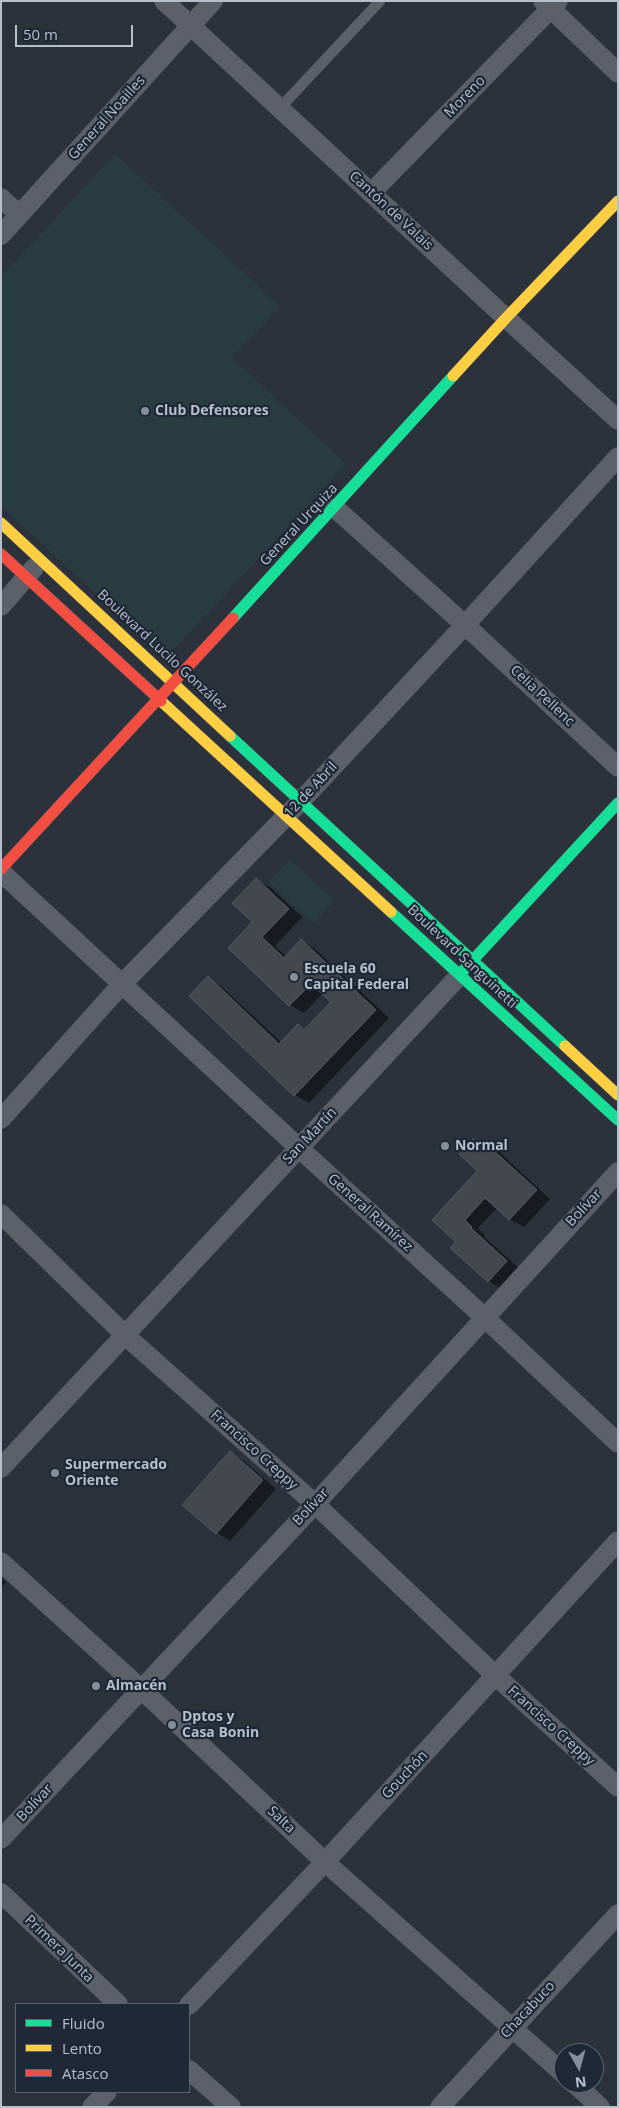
<!DOCTYPE html>
<meta charset="utf-8">
<style>
body{margin:0}
#map{position:relative;width:619px;height:2108px;overflow:hidden;background:#2c323b;font-family:"Open Sans",sans-serif}
canvas{display:block}
.frame{position:absolute;inset:0;border:2px solid #b7bfcb;pointer-events:none}
.legend{position:absolute;left:15px;top:2003px;width:175px;height:90px;box-sizing:border-box;background:#1f2836;border:1px solid #5c6472;margin:0;padding:6px 9px;list-style:none;font-size:15px;color:#b7bfcb}
.legend li{display:flex;align-items:center;gap:10px;height:25px}
.legend b{width:25px;border:1px solid #5c6472}
.north{position:absolute;left:554px;top:2043px;width:50px;height:50px;box-sizing:border-box;background:#1f2836;border:1px solid #5c6472;border-radius:50%;rotate:173deg;font-size:14px;font-weight:700;line-height:20px;text-align:center;color:#b7bfcb}
.north::after{content:'';display:block;margin:auto;width:18px;height:22px;background:#868e99;clip-path:polygon(50% 0,100% 100%,50% 72%,0 100%)}
.scale{position:absolute;left:15px;top:25px;width:118px;height:22px;box-sizing:border-box;border:2px solid #b7bfcb;border-top:0;padding-left:6px;font-size:15px;line-height:18px;white-space:nowrap;color:#b7bfcb;-webkit-text-stroke:4px #1f2836;paint-order:stroke}
</style>
<div id="map">
<canvas width="619" height="2108"></canvas>
<div class="frame"></div>
<ul class="legend">
<li><b style="height:6px;background:#16e098"></b>Fluido</li>
<li><b style="height:6px;background:#ffcf43"></b>Lento</li>
<li><b style="height:6px;background:#f24e42"></b>Atasco</li>
</ul>
<div class="north">N</div>
<div class="scale">50 m</div>
</div>
<script>
const context = document.querySelector('canvas').getContext('2d');
context.lineJoin = 'round';
function fill(path, color) {
  context.fillStyle = color;
  context.fill(path, 'evenodd');
}
function shape(rows) {
  const path = new Path2D();
  for (const r of rows) {
    path.moveTo(r[0], r[1]);
    for (let i = 2; i < r.length; i += 2) path.lineTo(r[i], r[i + 1]);
  }
  return path;
}
function strokePath(path, color, width, dash) {
  context.strokeStyle = color;
  context.lineWidth = width;
  context.lineCap = dash ? 'butt' : 'round';
  context.setLineDash(dash || []);
  context.stroke(path);
}
function write(font, color, halo, rows, align = 'center') {
  context.font = font + ' "Open Sans",sans-serif';
  context.lineWidth = 4.5;
  context.setLineDash([]);
  context.textBaseline = 'middle';
  context.strokeStyle = halo;
  context.fillStyle = color;
  for (const [text, x, y, turn = 0] of rows) {
    context.save();
    context.translate(x, y);
    context.rotate((+turn || 0) * Math.PI / 180);
    context.textAlign = isNaN(turn) ? turn : align;
    if (halo) context.strokeText(text, 0, 0);
    context.fillText(text, 0, 0);
    context.restore();
  }
}
const green = shape([
 [115,154,280,306,232,358,346,464,166,658,1,506,1,277],
 [291,860,334,901,313,923,269,882]
]);
const shadow = shape([
 [256,880,270,887,302,917,275,946,287,957,302,941,315,949,389,1018,309,1103,295,1095,190,996,208,978,221,986,282,1043,299,1026,306,1030,332,1002,323,993,304,1013,290,1005,229,948,254,922],
 [482,1142,496,1149,550,1199,524,1227,510,1219,497,1208,478,1228,485,1235,484,1237,520,1269,502,1289,488,1281,458,1242,479,1171,480,1144],
 [230,1453,244,1461,276,1489,230,1541,217,1533],
 [1,1578,6,1582,1,1588]
]);
const building = shape([
 [256,878,289,909,262,937,284,958,301,939,376,1010,294,1096,189,996,208,976,279,1044,298,1024,304,1030,331,1002,311,984,289,1006,228,948,252,922,232,903,256,878],
 [473,1139,479,1143,482,1140,537,1190,509,1220,485,1198,465,1220,472,1227,471,1228,507,1261,488,1282,450,1248,456,1242,432,1220,477,1171,459,1154,473,1139],
 [230,1451,263,1480,216,1534,182,1505,230,1451]
]);
const lane = shape([
 [280,108,380,1]
]);
const street = shape([
 [164,1,506,318,618,420],
 [543,1,618,73],
 [372,192,558,1],
 [1,198,19,215],
 [1,235,213,1],
 [335,508,465,625,618,767],
 [1,606,34,568],
 [1,872,299,1148,484,1317,618,1443],
 [1,1119,122,984,301,801,465,625,618,457],
 [1,1214,126,1336,315,1504,496,1676,618,1787],
 [1,1468,459,976],
 [1,1562,141,1689,325,1862,564,2074],
 [1,1839,315,1504,618,1172],
 [1,1893,118,2004],
 [189,2005,325,1862,618,1541],
 [189,2070,231,2107],
 [574,2083,600,2107],
 [92,2107,107,2092],
 [440,2107,618,1914]
]);
const fast = shape([
 [233,618,453,376],
 [230,736,565,1046],
 [391,912,618,1120],
 [461,973,618,803]
]);
const slow = shape([
 [453,376,506,318,618,201],
 [1,523,230,736],
 [161,701,391,912],
 [565,1046,618,1095]
]);
const jam = shape([
 [1,554,161,701],
 [1,869,233,618]
]);
const markers = [
 [145,411,5,"#868e99"],
 [294,977,5,"#868e99"],
 [445,1146,5,"#868e99"],
 [55,1473,5,"#868e99"],
 [96,1686,5,"#868e99"],
 [172,1725,5,"#868e99"]
];
const streetNames = [
 ["Moreno",465,97,-46],
 ["General Noailles",107,118,-48],
 ["Cantón de Valais",391,211,43],
 ["General Urquiza",299,525,-47],
 ["Boulevard Lucilo González",162,651,43],
 ["Celia Pellenc",542,696,43],
 ["12 de Abril",311,790,-47],
 ["Boulevard Sanguinetti",462,957,43],
 ["San Martín",310,1136,-47],
 ["Bolívar",584,1208,-47],
 ["General Ramírez",370,1213,42],
 ["Francisco Creppy",254,1450,42],
 ["Bolívar",311,1507,-47],
 ["Francisco Creppy",551,1726,42],
 ["Gouchón",405,1775,-47],
 ["Bolívar",35,1803,-47],
 ["Salta",281,1820,43],
 ["Primera Junta",59,1949,44],
 ["Chacabuco",528,2010,-47]
];
const poiNames = [
 ["Club Defensores",155,411],
 ["Escuela 60",304,969],
 ["Capital Federal",304,985],
 ["Normal",455,1146],
 ["Supermercado",65,1465],
 ["Oriente",65,1481],
 ["Almacén",106,1686],
 ["Dptos y",182,1717],
 ["Casa Bonin",182,1733]
];
fill(green, '#293d41');
fill(shadow, '#0007');
fill(building, '#43484f');
strokePath(building, '#545a63', 1);
strokePath(lane, '#4a4e55', 11);
strokePath(street, '#4a4e55', 20);
strokePath(fast, '#4a4e55', 12);
strokePath(slow, '#4a4e55', 12);
strokePath(jam, '#4a4e55', 12);
strokePath(lane, '#5c6169', 10);
strokePath(street, '#5c6169', 19);
strokePath(fast, '#16e098', 11);
strokePath(slow, '#ffcf43', 11);
strokePath(jam, '#f24e42', 11);
for (const [x, y, r, color] of markers) {
  const dot = new Path2D();
  dot.arc(x, y, r, 0, 2 * Math.PI);
  context.fillStyle = color;
  context.fill(dot);
  strokePath(dot, '#1f2836', 2);
}
write('14px', '#b7bfcb', '#1f2836', streetNames);
write('bold 14px', '#b7bfcb', '#1f2836', poiNames, 'left');
</script>
